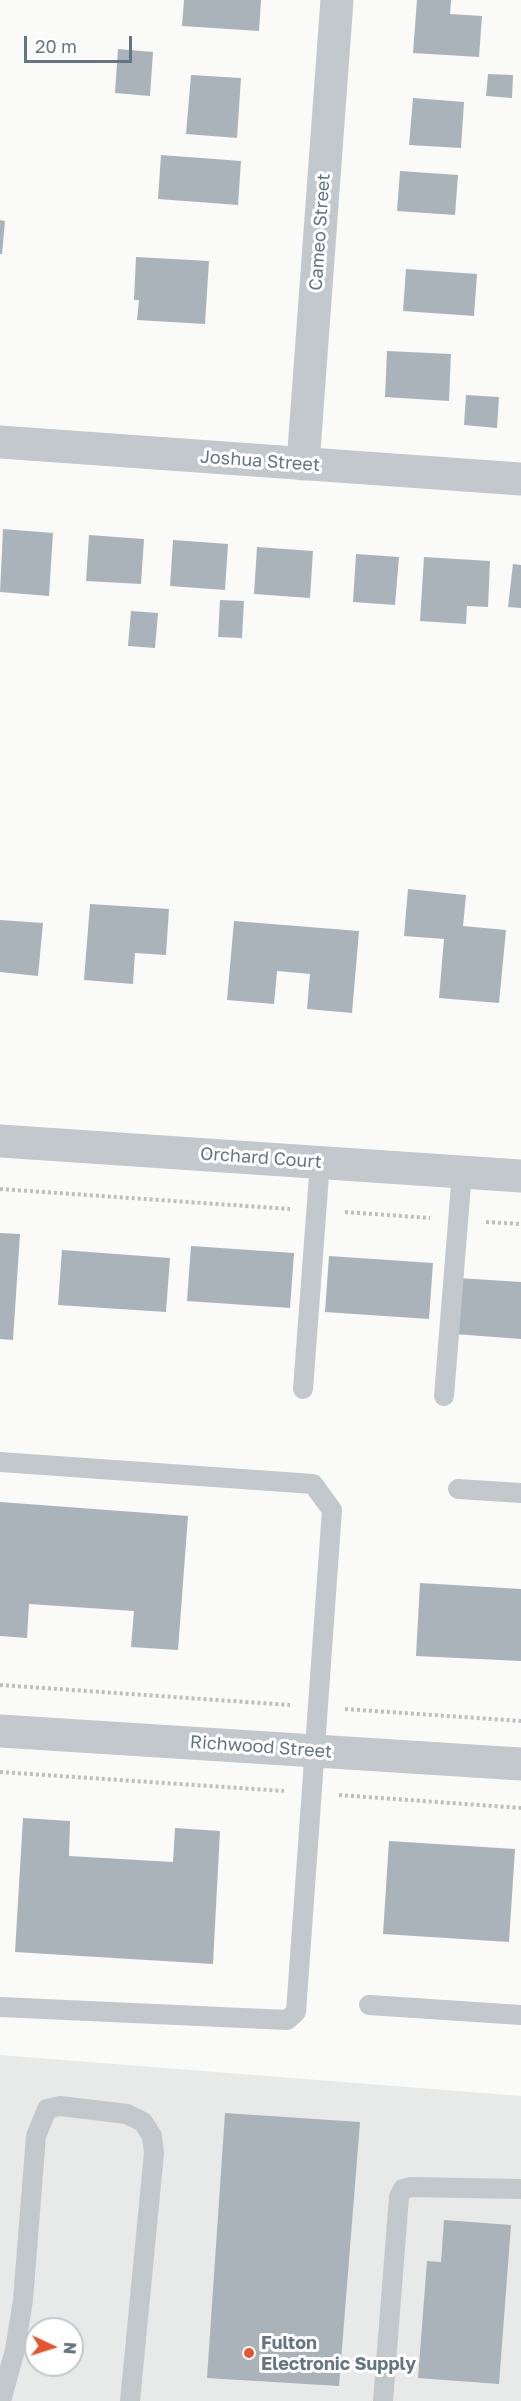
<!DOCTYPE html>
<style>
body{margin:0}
#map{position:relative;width:521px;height:2401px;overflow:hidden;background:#fafaf8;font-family:"Golos Text",sans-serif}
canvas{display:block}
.north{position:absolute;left:24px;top:2317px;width:60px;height:60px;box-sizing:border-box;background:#fff;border:2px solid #c1c8cd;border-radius:50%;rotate:94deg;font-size:16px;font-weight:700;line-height:24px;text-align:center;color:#657683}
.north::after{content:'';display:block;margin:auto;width:21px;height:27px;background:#e4572e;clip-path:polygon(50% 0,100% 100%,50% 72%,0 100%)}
.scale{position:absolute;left:24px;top:36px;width:108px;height:27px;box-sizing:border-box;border:3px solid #657683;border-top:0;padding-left:8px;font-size:18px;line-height:21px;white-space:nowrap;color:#657683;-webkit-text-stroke:4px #fff;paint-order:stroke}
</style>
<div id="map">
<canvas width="521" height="2401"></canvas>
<div class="north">N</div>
<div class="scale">20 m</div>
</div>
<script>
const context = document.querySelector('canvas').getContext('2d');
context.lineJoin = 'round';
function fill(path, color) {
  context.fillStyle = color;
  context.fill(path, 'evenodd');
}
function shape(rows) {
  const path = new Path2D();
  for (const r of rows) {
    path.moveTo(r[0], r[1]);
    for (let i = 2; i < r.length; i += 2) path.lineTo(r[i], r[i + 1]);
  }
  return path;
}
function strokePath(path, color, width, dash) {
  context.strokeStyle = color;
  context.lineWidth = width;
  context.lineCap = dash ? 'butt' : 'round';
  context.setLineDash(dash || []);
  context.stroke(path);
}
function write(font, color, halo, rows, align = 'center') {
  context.font = font + ' "Golos Text",sans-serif';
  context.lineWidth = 6;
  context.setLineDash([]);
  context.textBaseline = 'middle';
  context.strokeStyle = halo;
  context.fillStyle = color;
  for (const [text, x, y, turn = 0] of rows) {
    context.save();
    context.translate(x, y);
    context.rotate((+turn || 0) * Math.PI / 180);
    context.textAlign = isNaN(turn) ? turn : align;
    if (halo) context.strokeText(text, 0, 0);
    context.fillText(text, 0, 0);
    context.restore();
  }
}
const built = shape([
 [0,2055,521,2096,521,2401,0,2401],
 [36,2329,72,2329,72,2365,36,2365]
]);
const building = shape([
 [184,0,261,0,259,31,182,26],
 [417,0,451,0,450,14,482,16,479,57,413,53],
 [118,49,153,52,150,96,115,93],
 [488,74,513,75,512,98,486,96],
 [191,75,241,78,237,138,186,134],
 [413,98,464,102,461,148,409,145],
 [161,155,241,161,238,205,158,199],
 [400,171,458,175,455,215,397,211],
 [0,220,5,221,2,254,0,254],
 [136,257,209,261,205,324,137,320,139,300,134,300],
 [406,269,477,274,474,316,403,311],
 [387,351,451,354,449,401,385,397],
 [466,395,499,397,497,428,464,425],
 [3,529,53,533,49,596,0,592],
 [89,535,144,539,141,584,86,581],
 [173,540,228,544,225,590,170,586],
 [257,547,313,551,310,598,254,594],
 [356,554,399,557,395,605,353,602],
 [424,557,490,561,488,607,467,606,466,624,420,621],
 [513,564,521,565,521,608,508,607],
 [220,600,244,601,242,638,218,637],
 [131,611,158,613,155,648,128,646],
 [408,889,466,895,463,926,506,930,499,1003,439,998,444,939,404,936],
 [90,904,169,909,166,955,135,953,133,984,84,980],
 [0,920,43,923,38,976,0,972],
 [234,921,359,931,352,1013,307,1009,310,974,277,971,274,1004,227,1000],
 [0,1233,20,1234,13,1340,0,1339],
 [191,1246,294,1253,290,1308,187,1301],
 [62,1250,170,1258,166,1312,58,1305],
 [329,1256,433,1263,429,1319,325,1312],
 [458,1278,521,1282,521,1339,454,1334],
 [0,1502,188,1516,178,1650,131,1647,134,1611,29,1604,27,1638,0,1636],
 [420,1583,521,1589,521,1661,416,1656],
 [23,1818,70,1821,69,1856,173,1862,175,1828,220,1831,213,1964,15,1952],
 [389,1841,515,1849,509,1942,383,1934],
 [225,2113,360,2122,339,2386,207,2378],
 [444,2220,511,2225,499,2384,418,2378,427,2261,441,2262]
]);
const path = shape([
 [0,1189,290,1209],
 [345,1212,430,1218],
 [486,1222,521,1224],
 [0,1685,290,1705],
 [345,1709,521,1721],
 [0,1772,284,1791],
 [339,1795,521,1808]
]);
const service = shape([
 [303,1389,320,1162],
 [444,1396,462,1172],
 [0,1462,313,1484,332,1510,296,2012,287,2020,0,2007],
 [458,1489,521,1493],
 [369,2005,521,2015],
 [1,2401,15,2350,23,2300,36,2136,47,2109,60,2106,127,2114,143,2122,152,2136,154,2153,130,2401],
 [383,2401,399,2197,403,2189,411,2187,521,2189]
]);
const minor = shape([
 [0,442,521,479],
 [303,464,337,0],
 [0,1141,521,1176],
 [0,1731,521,1764]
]);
const markers = [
 [249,2353,6,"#e4572e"]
];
const streetNames = [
 ["Cameo Street",320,232,-86],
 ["Joshua Street",260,461,4],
 ["Orchard Court",261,1158,4],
 ["Richwood Street",261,1747,4]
];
const poiNames = [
 ["Fulton",261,2343],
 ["Electronic Supply",261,2364]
];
fill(built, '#e8e9e9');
fill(building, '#aab3b9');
strokePath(path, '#bbbfc2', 4, [3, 3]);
strokePath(service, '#c3c8cc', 20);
strokePath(minor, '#c3c8cc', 33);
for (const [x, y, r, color] of markers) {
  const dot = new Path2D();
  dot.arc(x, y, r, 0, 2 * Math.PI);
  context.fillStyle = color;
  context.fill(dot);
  strokePath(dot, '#fff', 2);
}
write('18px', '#657683', '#fff', streetNames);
write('bold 18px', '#657683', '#fff', poiNames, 'left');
</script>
